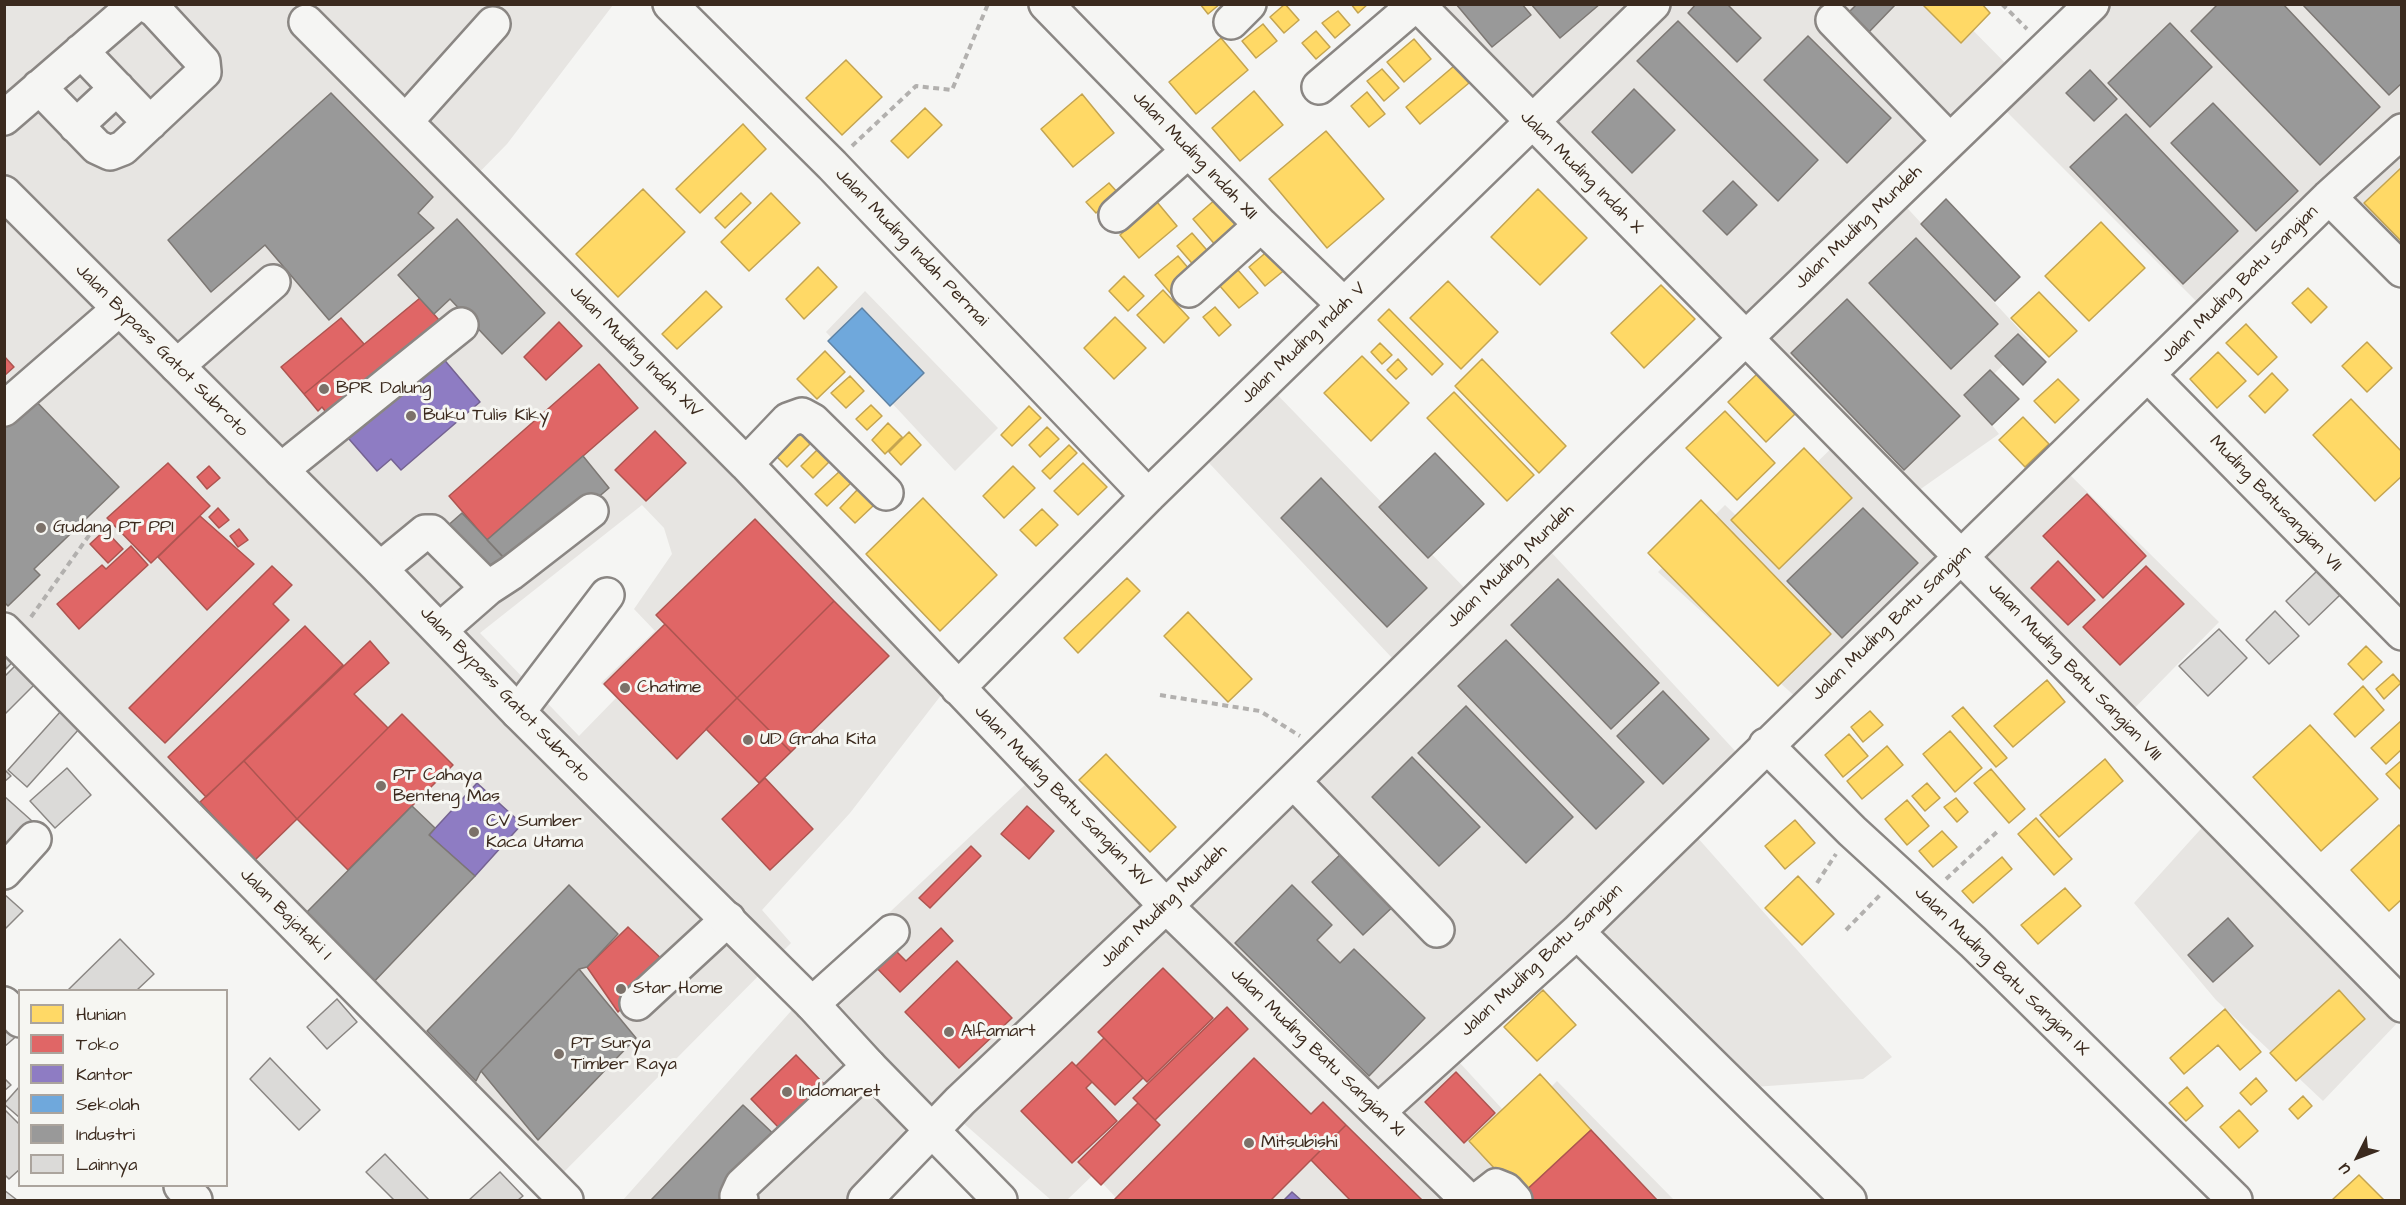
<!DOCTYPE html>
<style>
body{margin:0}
#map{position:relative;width:2406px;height:1205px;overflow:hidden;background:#f5f5f3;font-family:"Architects Daughter",sans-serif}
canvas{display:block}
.frame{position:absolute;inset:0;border:6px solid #3b2a1e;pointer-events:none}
.legend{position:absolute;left:18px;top:989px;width:210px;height:198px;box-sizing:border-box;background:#f6f6f2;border:2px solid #aba49d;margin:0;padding:8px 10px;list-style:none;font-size:18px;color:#3b2a1e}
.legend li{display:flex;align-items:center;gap:12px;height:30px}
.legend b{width:30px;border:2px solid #aba49d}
.north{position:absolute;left:2328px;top:1127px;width:60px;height:60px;-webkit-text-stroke:4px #f6f6f2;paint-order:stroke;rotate:228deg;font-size:16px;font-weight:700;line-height:24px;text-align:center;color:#3b2a1e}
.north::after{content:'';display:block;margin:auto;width:21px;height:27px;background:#3b2a1e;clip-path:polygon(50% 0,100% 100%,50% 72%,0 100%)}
</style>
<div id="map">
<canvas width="2406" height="1205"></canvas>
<div class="frame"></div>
<ul class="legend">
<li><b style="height:16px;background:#ffd966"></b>Hunian</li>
<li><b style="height:16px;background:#e06666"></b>Toko</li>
<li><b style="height:16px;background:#8e7cc3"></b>Kantor</li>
<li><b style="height:16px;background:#6fa8dc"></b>Sekolah</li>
<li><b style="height:16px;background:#999"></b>Industri</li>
<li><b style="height:16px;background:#dbdad8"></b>Lainnya</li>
</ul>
<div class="north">U</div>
</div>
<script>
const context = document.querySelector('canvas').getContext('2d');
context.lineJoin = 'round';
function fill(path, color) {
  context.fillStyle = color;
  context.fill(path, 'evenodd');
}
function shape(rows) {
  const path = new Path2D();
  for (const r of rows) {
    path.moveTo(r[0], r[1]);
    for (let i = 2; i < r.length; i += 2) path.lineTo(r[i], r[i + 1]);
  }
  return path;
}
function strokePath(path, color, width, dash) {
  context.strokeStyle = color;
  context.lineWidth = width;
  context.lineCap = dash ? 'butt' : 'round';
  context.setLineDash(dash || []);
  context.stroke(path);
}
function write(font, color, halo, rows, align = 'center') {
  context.font = font + ' "Architects Daughter",sans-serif';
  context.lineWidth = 6;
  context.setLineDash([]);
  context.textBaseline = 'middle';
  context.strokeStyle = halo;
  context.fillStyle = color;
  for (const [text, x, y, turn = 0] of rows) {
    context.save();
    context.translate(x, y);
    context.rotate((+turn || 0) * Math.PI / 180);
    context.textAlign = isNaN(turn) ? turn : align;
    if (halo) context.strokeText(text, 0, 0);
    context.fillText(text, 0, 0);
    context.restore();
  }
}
const built = shape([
 [5,5,613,5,507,144,463,189,959,672,850,813,762,910,791,943,550,1186,5,608],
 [642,505,664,528,672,554,634,609,655,631,601,683,616,698,579,736,480,633],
 [1426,5,1948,5,2017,75,2091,5,2401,5,2401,278,2326,208,2214,319,1992,97,1898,198,2029,340,1970,397,1999,434,1905,500,1969,567,2065,470,2219,622,2123,720,1969,568,1810,710,1658,572,1725,505,1749,528,1840,440],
 [865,291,998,428,955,471,826,332],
 [1266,383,1481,605,1539,539,1750,767,1689,828,1892,1057,1863,1079,1741,1088,1584,938,1449,1051,1515,1123,1557,1081,1674,1200,1118,1200,1094,1174,1067,1200,1051,1200,953,1114,866,1200,623,1200,823,975,1044,767,1183,899,1408,675,1195,448],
 [2208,821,2401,1019,2323,1101,2216,1000,2134,903]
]);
const homes = shape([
 [1200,4,1220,4,1208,14,1200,4],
 [1285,4,1299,20,1284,33,1270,17,1285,4],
 [1351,4,1368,4,1358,13,1351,4],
 [1922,4,1982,4,1990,13,1961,43,1922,4],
 [1338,11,1350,25,1335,38,1322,23,1338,11],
 [1263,24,1277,41,1256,58,1242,41,1263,24],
 [1316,31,1330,47,1316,59,1302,43,1316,31],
 [1221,38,1248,70,1196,114,1169,82,1221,38],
 [1414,39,1431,59,1404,82,1387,62,1414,39],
 [846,60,882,97,842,135,806,98,846,60],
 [1454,66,1469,83,1420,124,1406,107,1454,66],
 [1382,69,1399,88,1384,101,1367,81,1382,69],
 [1254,91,1283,125,1240,161,1212,128,1254,91],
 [1367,92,1385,114,1369,127,1351,106,1367,92],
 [1082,94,1114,133,1073,167,1041,129,1082,94],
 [925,108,942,125,908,158,891,141,925,108],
 [743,124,766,149,700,213,676,189,743,124],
 [1326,131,1384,199,1327,248,1269,179,1326,131],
 [2402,167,2402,242,2364,203,2402,167],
 [1109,183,1119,194,1096,213,1086,202,1109,183],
 [643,189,685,232,618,297,576,254,643,189],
 [1538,189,1587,238,1540,285,1491,237,1538,189],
 [741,193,751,203,725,228,715,218,741,193],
 [771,193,800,223,749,271,721,242,771,193],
 [1217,198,1241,227,1217,247,1193,219,1217,198],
 [1157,202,1177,226,1139,258,1120,235,1157,202],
 [2101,222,2145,268,2089,321,2045,276,2101,222],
 [1192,233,1212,256,1197,269,1177,246,1192,233],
 [1270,249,1287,268,1265,286,1249,267,1270,249],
 [1178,256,1195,276,1172,295,1155,275,1178,256],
 [818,267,837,287,804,319,786,299,818,267],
 [1237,269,1258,293,1239,308,1219,285,1237,269],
 [1124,276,1144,296,1128,311,1109,291,1124,276],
 [1448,281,1498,332,1461,369,1410,318,1448,281],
 [1661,285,1695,319,1644,368,1611,333,1661,285],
 [2308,288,2327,307,2311,323,2292,303,2308,288],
 [1163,290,1189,318,1164,343,1137,315,1163,290],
 [706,291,722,307,677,349,662,334,706,291],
 [2039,292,2077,331,2049,357,2011,318,2039,292],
 [1215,307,1231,325,1219,336,1203,317,1215,307],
 [1389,309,1443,364,1432,375,1378,320,1389,309],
 [1115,317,1146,348,1114,379,1084,348,1115,317],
 [2246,324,2277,357,2258,375,2226,343,2246,324],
 [2367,342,2392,368,2367,392,2342,366,2367,342],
 [1380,343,1392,355,1382,364,1371,352,1380,343],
 [825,351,845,372,817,399,797,379,825,351],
 [2218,352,2246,381,2217,408,2190,379,2218,352],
 [1362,356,1409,403,1371,441,1324,393,1362,356],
 [1398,359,1407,369,1396,379,1387,370,1398,359],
 [1482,359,1566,446,1539,473,1455,386,1482,359],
 [2272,373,2288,390,2265,413,2249,396,2272,373],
 [1757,374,1795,414,1766,442,1728,402,1757,374],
 [850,376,864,391,846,408,831,393,850,376],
 [2058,379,2079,400,2055,423,2034,401,2058,379],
 [1454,392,1534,475,1507,501,1427,418,1454,392],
 [2351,399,2402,452,2402,476,2375,501,2313,435,2351,399],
 [871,405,882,416,867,430,856,419,871,405],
 [1029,406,1041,418,1012,446,1001,435,1029,406],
 [1725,411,1775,463,1737,500,1686,448,1725,411],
 [2023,417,2049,444,2025,467,1999,440,2023,417],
 [888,423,902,437,885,454,872,440,888,423],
 [793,426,810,444,787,467,769,449,793,426],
 [1047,427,1059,439,1040,457,1029,445,1047,427],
 [909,432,921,445,901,465,889,452,909,432],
 [824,443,836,455,813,478,801,466,824,443],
 [1069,445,1077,453,1050,479,1042,471,1069,445],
 [1804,448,1852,498,1779,569,1731,520,1804,448],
 [1083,463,1107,487,1078,515,1054,491,1083,463],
 [1013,466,1035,488,1004,518,983,496,1013,466],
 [840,471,851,483,827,506,815,494,840,471],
 [858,489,874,505,855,523,840,508,858,489],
 [923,498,997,575,940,631,866,554,923,498],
 [1701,500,1831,634,1778,686,1648,553,1701,500],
 [1042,509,1058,525,1036,546,1020,530,1042,509],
 [1127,578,1140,591,1078,653,1064,638,1127,578],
 [1188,612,1252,679,1228,702,1164,636,1188,612],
 [2366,646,2382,662,2363,680,2348,664,2366,646],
 [2393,674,2401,683,2384,699,2376,689,2393,674],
 [2047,680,2065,702,2013,747,1994,726,2047,680],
 [2363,686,2384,710,2355,737,2334,714,2363,686],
 [1963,707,2007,758,1996,767,1952,716,1963,707],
 [1870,711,1883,725,1863,742,1851,727,1870,711],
 [2402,720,2402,749,2386,764,2371,748,2402,720],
 [2310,725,2378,799,2321,851,2253,777,2310,725],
 [1950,731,1982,768,1955,792,1923,754,1950,731],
 [1849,734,1868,756,1843,777,1825,755,1849,734],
 [1887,746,1903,765,1862,799,1847,781,1887,746],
 [1106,754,1176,827,1150,852,1079,780,1106,754],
 [2105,759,2123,781,2059,837,2040,815,2105,759],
 [2402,760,2402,791,2386,774,2402,760],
 [1991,769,2025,809,2009,823,1974,783,1991,769],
 [1927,783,1940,798,1925,811,1912,796,1927,783],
 [1956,798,1968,812,1957,822,1944,807,1956,798],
 [1907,800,1929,826,1907,845,1885,819,1907,800],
 [2036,818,2072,859,2054,875,2018,834,2036,818],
 [1795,820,1815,843,1785,869,1765,846,1795,820],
 [2399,825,2402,828,2402,899,2389,911,2351,870,2399,825],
 [1942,831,1957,847,1933,867,1919,851,1942,831],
 [2002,857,2012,869,1973,903,1962,891,2002,857],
 [1798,876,1834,914,1802,945,1765,908,1798,876],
 [2065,888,2081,906,2038,944,2021,925,2065,888],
 [1543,990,1576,1025,1537,1061,1504,1027,1543,990],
 [2339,990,2365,1019,2296,1081,2270,1053,2339,990],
 [2225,1009,2261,1052,2240,1070,2218,1045,2184,1074,2170,1058,2225,1009],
 [1540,1074,1591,1130,1520,1196,1469,1141,1540,1074],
 [2256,1078,2267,1091,2251,1105,2240,1093,2256,1078],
 [2187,1087,2203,1106,2186,1121,2169,1103,2187,1087],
 [2303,1096,2312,1106,2298,1119,2289,1109,2303,1096],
 [2239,1110,2258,1131,2239,1148,2220,1127,2239,1110],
 [2359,1175,2384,1200,2332,1200,2359,1175]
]);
const shops = shape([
 [420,298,445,327,332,420,322,407,318,411,304,394,420,298],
 [341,318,364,344,304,394,281,367,341,318],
 [559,322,582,346,546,380,524,357,559,322],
 [4,356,14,367,4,376,4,356],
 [599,364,638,408,487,540,449,496,599,364],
 [655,431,686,463,646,501,615,470,655,431],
 [168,463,210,506,151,563,107,518,168,463],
 [209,466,220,478,207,489,197,477,209,466],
 [2087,494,2146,556,2103,598,2043,536,2087,494],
 [218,508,229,520,219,528,209,517,218,508],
 [200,516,254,564,207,610,158,557,200,516],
 [755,519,834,601,737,698,656,615,755,519],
 [239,529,248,540,238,547,230,536,239,529],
 [105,530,123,549,108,563,90,544,105,530],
 [131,546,148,565,79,629,57,604,102,565,106,569,131,546],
 [2058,561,2095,600,2068,625,2031,588,2058,561],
 [272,566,292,585,273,604,289,620,165,743,129,708,272,566],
 [2146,566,2184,604,2120,665,2083,627,2146,566],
 [834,601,889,656,791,752,737,698,834,601],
 [665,624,737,698,677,759,604,684,665,624],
 [305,626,343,665,206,797,168,757,305,626],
 [370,641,389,663,354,694,388,728,297,819,244,761,370,641],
 [737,698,791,752,759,783,706,729,737,698],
 [402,714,453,765,348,870,297,819,402,714],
 [244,761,297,819,254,861,200,802,244,761],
 [765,778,813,829,770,870,722,819,765,778],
 [1027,806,1054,831,1029,859,1001,834,1027,806],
 [971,846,981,856,930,908,919,898,971,846],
 [628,927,666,963,618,1012,587,967,628,927],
 [941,928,953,941,900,992,871,962,889,944,906,961,941,928],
 [957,961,1012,1018,959,1068,905,1012,957,961],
 [1163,968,1213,1018,1147,1082,1098,1032,1163,968],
 [1227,1007,1248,1029,1155,1120,1133,1098,1227,1007],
 [1104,1038,1143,1078,1115,1105,1076,1066,1104,1038],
 [796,1055,824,1084,779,1128,751,1099,796,1055],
 [1254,1058,1311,1114,1323,1102,1346,1125,1271,1200,1114,1200,1254,1058],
 [1072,1062,1092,1082,1086,1088,1117,1121,1072,1163,1021,1111,1072,1062],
 [1456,1072,1495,1113,1464,1143,1425,1102,1456,1072],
 [1138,1103,1160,1125,1101,1185,1078,1162,1138,1103],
 [1346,1125,1422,1200,1350,1200,1311,1160,1346,1125],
 [1591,1130,1657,1200,1524,1200,1520,1196,1591,1130]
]);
const offices = shape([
 [436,350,480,402,401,470,391,459,377,471,342,431,436,350],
 [477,783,522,824,475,876,429,835,477,783],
 [1292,1192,1301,1200,1284,1200,1292,1192]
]);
const schools = shape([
 [862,308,924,373,890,406,828,341,862,308]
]);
const industry = shape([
 [1456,4,1522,4,1531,15,1492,47,1456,4],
 [1531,4,1600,4,1560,38,1531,4],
 [1696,4,1727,4,1761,38,1737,62,1688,13,1696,4],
 [1857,4,1896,4,1868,33,1848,13,1857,4],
 [2218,4,2283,4,2380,107,2320,165,2191,31,2218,4],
 [2302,4,2402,4,2402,83,2389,95,2302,4],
 [1678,21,1818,160,1778,201,1637,61,1678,21],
 [2170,23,2212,67,2150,127,2108,83,2170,23],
 [1808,36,1891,118,1847,163,1764,80,1808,36],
 [2090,70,2117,99,2094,121,2066,93,2090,70],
 [1634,89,1675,130,1632,173,1592,132,1634,89],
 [331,93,433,197,418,213,434,228,329,320,265,245,211,292,168,240,331,93],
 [2213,103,2298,191,2256,231,2171,143,2213,103],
 [2126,114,2238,231,2183,284,2070,167,2126,114],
 [1733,181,1757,205,1727,235,1703,211,1733,181],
 [1946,199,2020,277,1995,301,1921,224,1946,199],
 [457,219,545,313,502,354,450,299,434,314,398,275,457,219],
 [1916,238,1998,324,1951,369,1869,283,1916,238],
 [1847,299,1960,416,1904,470,1791,353,1847,299],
 [2018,334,2046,362,2023,385,1995,356,2018,334],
 [1990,370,2019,399,1992,425,1964,395,1990,370],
 [30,395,119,487,34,569,40,575,8,606,4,602,4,420,30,395],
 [1435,453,1484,504,1428,558,1379,507,1435,453],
 [583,456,609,488,514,569,487,540,583,456],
 [1321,478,1427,588,1387,627,1281,518,1321,478],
 [1863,508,1918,563,1842,638,1787,581,1863,508],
 [462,513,509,563,491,579,445,528,462,513],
 [1558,579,1659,683,1611,729,1511,625,1558,579],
 [1506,640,1644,782,1596,829,1458,686,1506,640],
 [1663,691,1709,739,1663,784,1617,736,1663,691],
 [1466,706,1573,817,1526,863,1418,753,1466,706],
 [1412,757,1480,827,1439,866,1372,797,1412,757],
 [412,806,435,828,429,835,475,876,369,987,300,919,412,806],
 [1348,847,1400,900,1363,935,1312,882,1348,847],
 [569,885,618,934,587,967,579,969,481,1071,476,1081,427,1031,569,885],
 [1292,885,1332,925,1317,940,1340,963,1354,949,1425,1018,1369,1076,1235,943,1292,885],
 [2228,918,2253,946,2213,982,2188,955,2228,918],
 [579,969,636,1038,538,1140,481,1071,579,969],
 [743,1105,780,1140,722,1200,651,1200,743,1105]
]);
const building = shape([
 [2317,571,2340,595,2309,625,2286,601,2317,571],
 [2275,611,2299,636,2269,664,2246,640,2275,611],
 [2219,629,2247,658,2208,696,2179,666,2219,629],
 [10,648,18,656,6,669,4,654,10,648],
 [16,665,35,684,4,715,4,677,16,665],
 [61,711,80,728,27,787,8,770,61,711],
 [67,768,91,795,55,828,30,801,67,768],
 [4,769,11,776,4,782,4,769],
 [4,796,32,821,4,851,4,796],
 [4,894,23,911,4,930,4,894],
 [120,939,154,974,137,990,68,990,120,939],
 [337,999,357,1022,327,1049,307,1027,337,999],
 [4,1009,20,1033,4,1047,4,1009],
 [270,1058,320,1110,299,1130,250,1079,270,1058],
 [4,1078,11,1085,4,1091,4,1078],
 [20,1086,20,1118,4,1104,20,1086],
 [4,1109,20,1125,20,1169,9,1179,4,1174,4,1109],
 [385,1154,429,1200,394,1200,366,1172,385,1154],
 [500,1172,523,1196,518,1200,469,1200,500,1172],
 [4,1190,17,1200,4,1200,4,1190]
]);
const path = shape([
 [2002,4,2027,29],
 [852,146,916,86,952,90,988,4],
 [31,617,95,527],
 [1160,695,1260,711,1300,736],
 [1946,879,1998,831],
 [1817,883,1836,854],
 [1846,930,1880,895]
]);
const minor = shape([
 [670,4,832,165,1148,496],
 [1046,4,1261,225,1344,305],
 [1417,4,2402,1005],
 [1833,20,1949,140],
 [306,22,746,464,1166,906,1468,1200],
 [1231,22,1249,4],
 [81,51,150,123],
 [39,87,97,147,110,153,123,148,204,72,203,62,155,10,145,4],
 [1319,87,1416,4],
 [4,118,136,4],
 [406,121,493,24],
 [76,126,117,88],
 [2329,197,2402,270],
 [1116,215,1188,151],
 [1189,290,1261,225],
 [177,366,273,282],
 [2149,376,2402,633],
 [4,409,119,309],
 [746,464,788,420,802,415,813,421,886,493],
 [281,470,461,325],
 [380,569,425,532,432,532,488,588],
 [4,630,566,1200],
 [440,630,488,588,511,573,591,511],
 [958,688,1148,496,1653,4],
 [518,712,607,595],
 [1766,745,1852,831,1973,942,2235,1200],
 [1294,782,1437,930],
 [4,872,34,839],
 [1577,932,1849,1200],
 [637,1003,728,919],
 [4,1004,20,1020],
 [812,1004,892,932],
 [1378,1112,1577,932,2329,197,2402,131],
 [181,1186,195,1200],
 [741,1200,737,1196,742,1185,869,1066],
 [865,1200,960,1101,1166,906,1633,447,2092,4],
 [1478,1200,1496,1186,1506,1190,1515,1200]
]);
const major = shape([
 [4,193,380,569,518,712,812,1004,869,1066,1000,1200]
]);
const markers = [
 [324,389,6,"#7c7169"],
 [411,416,6,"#7c7169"],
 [41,528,6,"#7c7169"],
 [625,688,6,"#7c7169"],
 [748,740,6,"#7c7169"],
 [381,786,6,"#7c7169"],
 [474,832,6,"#7c7169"],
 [621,989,6,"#7c7169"],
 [949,1032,6,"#7c7169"],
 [559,1054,6,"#7c7169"],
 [787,1092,6,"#7c7169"],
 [1249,1143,6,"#7c7169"]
];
const streetNames = [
 ["Jalan Muding Indah XII",1194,156,46],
 ["Jalan Muding Indah X",1581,173,45],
 ["Jalan Muding Mundeh",1859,228,-44],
 ["Jalan Muding Indah Permai",911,248,46],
 ["Jalan Muding Batu Sangian",2240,285,-45],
 ["Jalan Muding Indah V",1304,344,-44],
 ["Jalan Bypass Gatot Subroto",161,351,45],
 ["Jalan Muding Indah XIV",635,352,45],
 ["Muding Batusangian VII",2275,504,46],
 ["Jalan Muding Mundeh",1511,567,-44],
 ["Jalan Muding Batu Sangian",1892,624,-44],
 ["Jalan Muding Batu Sangian VIII",2074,672,46],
 ["Jalan Bypass Gatot Subroto",504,695,46],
 ["Jalan Muding Batu Sangian XIV",1062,797,46],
 ["Jalan Muding Mundeh",1164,907,-44],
 ["Jalan Bajataki I",285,915,45],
 ["Jalan Muding Batu Sangian",1542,961,-43],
 ["Jalan Muding Batu Sangian IX",2001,972,44],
 ["Jalan Muding Batu Sangian XI",1317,1053,44]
];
const poiNames = [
 ["BPR Dalung",336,389],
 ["Buku Tulis Kiky",423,416],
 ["Gudang PT PPI",53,528],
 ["Chatime",637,688],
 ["UD Graha Kita",760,740],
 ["PT Cahaya",393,776],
 ["Benteng Mas",393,797],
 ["CV Sumber",486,822],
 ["Kaca Utama",486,843],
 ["Star Home",633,989],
 ["Alfamart",961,1032],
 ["PT Surya",571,1044],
 ["Timber Raya",571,1065],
 ["Indomaret",799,1092],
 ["Mitsubishi",1261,1143]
];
fill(built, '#e7e5e2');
fill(homes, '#ffd966');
strokePath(homes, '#c4a450', 1.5);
fill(shops, '#e06666');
strokePath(shops, '#ae5450', 1.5);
fill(offices, '#8e7cc3');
strokePath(offices, '#756392', 1.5);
fill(schools, '#6fa8dc');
strokePath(schools, '#5f82a3', 1.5);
fill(industry, '#999');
strokePath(industry, '#7d7874', 1.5);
fill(building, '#dbdad8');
strokePath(building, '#8a8683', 1.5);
strokePath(minor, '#8a8683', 38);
strokePath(major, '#8a8683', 38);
strokePath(path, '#b2b0ae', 4, [6, 4.5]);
strokePath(minor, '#f5f5f3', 33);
strokePath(major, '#f5f5f3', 33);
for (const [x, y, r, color] of markers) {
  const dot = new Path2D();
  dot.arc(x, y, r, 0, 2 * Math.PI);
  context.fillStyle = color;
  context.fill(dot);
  strokePath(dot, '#f6f6f2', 2);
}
write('18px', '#3b2a1e', '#f6f6f2', streetNames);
write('18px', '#3b2a1e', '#f6f6f2', poiNames, 'left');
</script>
